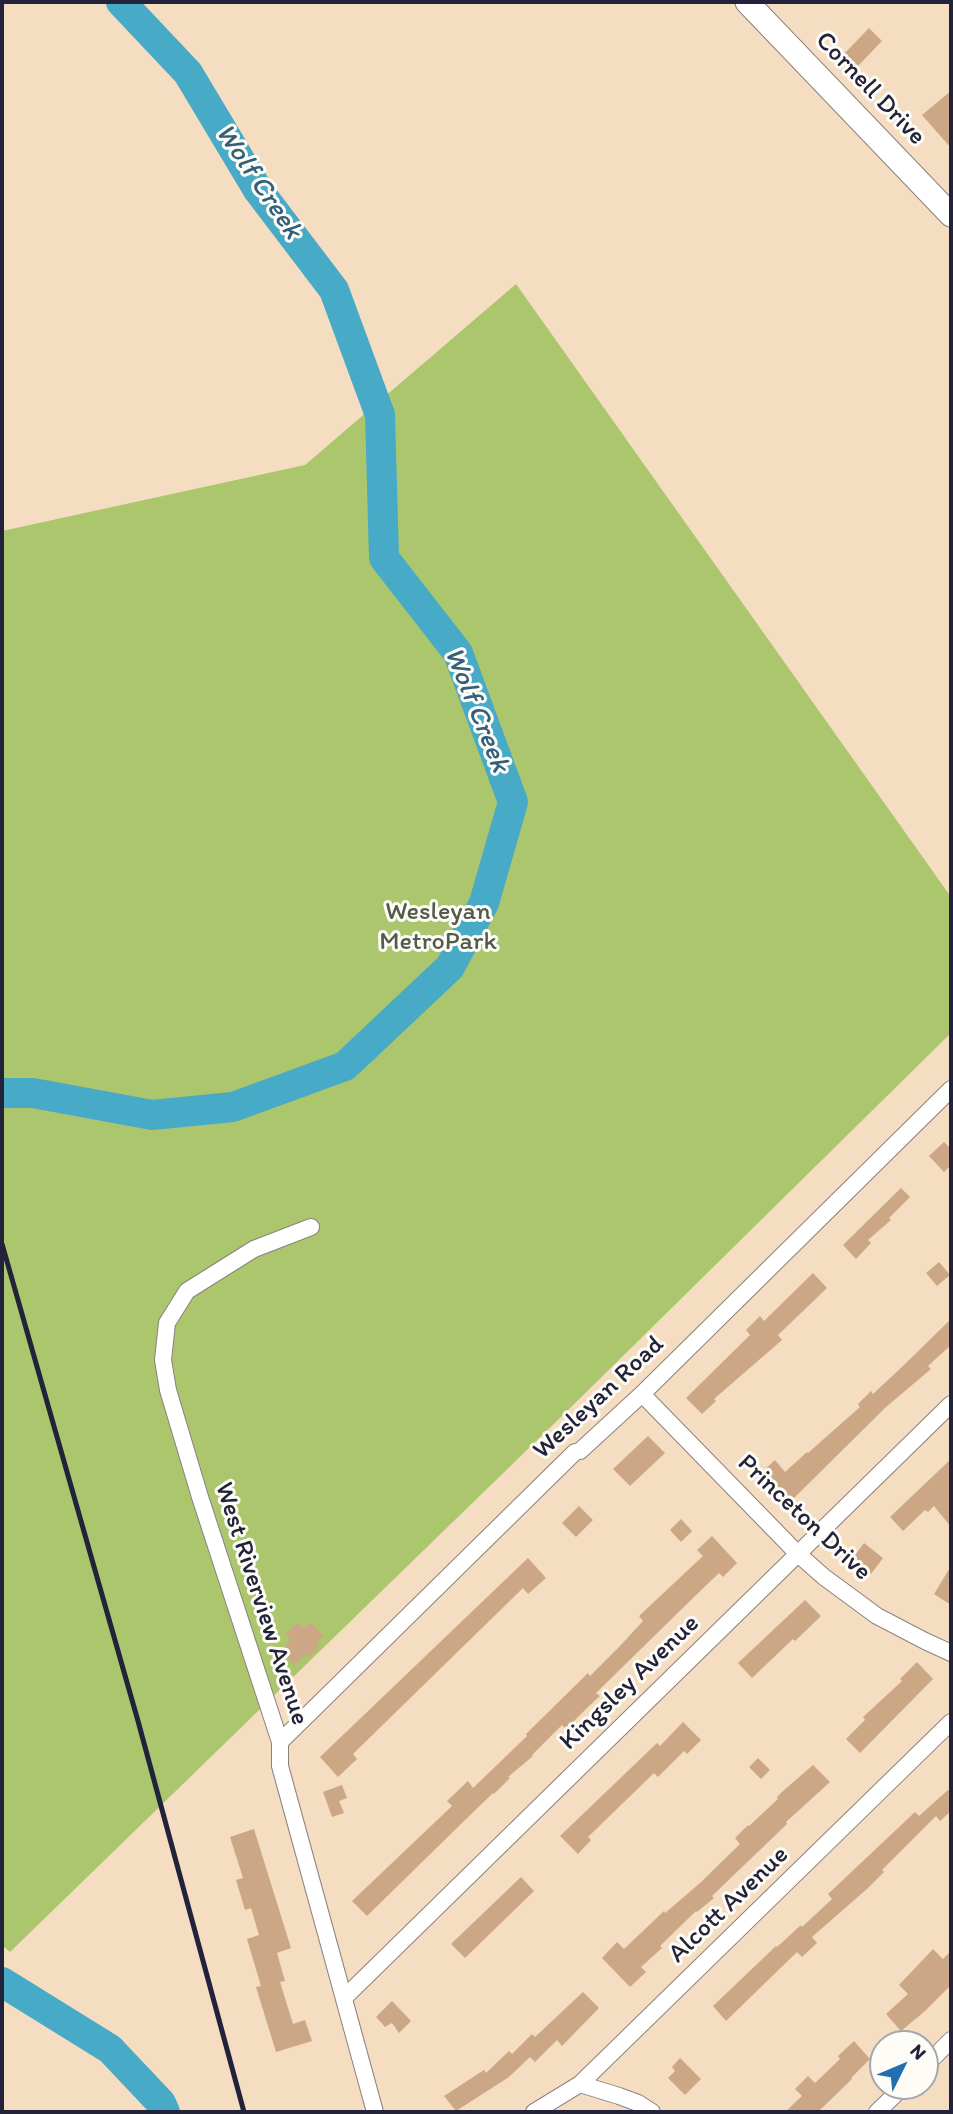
<!DOCTYPE html>
<style>
body{margin:0}
#map{position:relative;width:953px;height:2114px;overflow:hidden;background:#f5ddc1;font-family:Itim,sans-serif}
canvas{display:block}
.frame{position:absolute;inset:0;border:4px solid #22223b;pointer-events:none}
.north{position:absolute;left:869px;top:2030px;width:70px;height:70px;box-sizing:border-box;background:#fdfcf7;border:2px solid #a5a5ac;border-radius:50%;rotate:47deg;font-size:19px;font-weight:700;line-height:28px;text-align:center;color:#22223b}
.north::after{content:'';display:block;margin:auto;width:24px;height:32px;background:#1f6fb2;clip-path:polygon(50% 0,100% 100%,50% 72%,0 100%)}
</style>
<div id="map">
<canvas width="953" height="2114"></canvas>
<div class="frame"></div>
<div class="north">N</div>
</div>
<script>
const context = document.querySelector('canvas').getContext('2d');
context.lineJoin = 'round';
function fill(path, color) {
  context.fillStyle = color;
  context.fill(path, 'evenodd');
}
function shape(rows) {
  const path = new Path2D();
  for (const r of rows) {
    path.moveTo(r[0], r[1]);
    for (let i = 2; i < r.length; i += 2) path.lineTo(r[i], r[i + 1]);
  }
  return path;
}
function strokePath(path, color, width, dash) {
  context.strokeStyle = color;
  context.lineWidth = width;
  context.lineCap = dash ? 'butt' : 'round';
  context.setLineDash(dash || []);
  context.stroke(path);
}
function write(font, color, halo, rows, align = 'center') {
  context.font = font + ' Itim,sans-serif';
  context.lineWidth = 6;
  context.setLineDash([]);
  context.textBaseline = 'middle';
  context.strokeStyle = halo;
  context.fillStyle = color;
  for (const [text, x, y, turn = 0] of rows) {
    context.save();
    context.translate(x, y);
    context.rotate((+turn || 0) * Math.PI / 180);
    context.textAlign = isNaN(turn) ? turn : align;
    if (halo) context.strokeText(text, 0, 0);
    context.fillText(text, 0, 0);
    context.restore();
  }
}
const green = shape([
 [516,284,951,897,951,1033,564,1414,10,1952,2,1945,2,531,305,465]
]);
const river = shape([
 [2,1093,33,1093,152,1115,233,1107,345,1066,450,967,484,903,513,802,458,653,384,558,380,415,334,290,258,190,188,73,121,2],
 [2,1982,110,2049,161,2103,165,2112]
]);
const building = shape([
 [869,28,882,41,857,67,844,54],
 [951,91,951,148,922,115],
 [944,1142,951,1149,951,1165,944,1172,929,1156],
 [901,1188,910,1197,889,1218,891,1220,868,1240,871,1243,856,1259,843,1245],
 [939,1262,950,1275,937,1286,926,1273],
 [813,1273,827,1288,778,1335,782,1340,714,1399,716,1401,702,1414,686,1398,750,1335,746,1330,760,1316,764,1321],
 [951,1319,951,1345,928,1366,931,1369,886,1407,789,1503,763,1471,775,1460,785,1472,807,1452,808,1453,860,1407,858,1404,871,1391,873,1394,904,1365],
 [648,1436,665,1453,630,1486,613,1469],
 [951,1459,951,1527,934,1506,928,1512,925,1510,903,1531,890,1517],
 [579,1506,593,1520,576,1537,562,1523],
 [681,1519,692,1531,681,1542,670,1530],
 [712,1536,737,1563,723,1577,719,1573,691,1600,596,1693,600,1696,589,1706,566,1729,562,1725,532,1755,533,1756,508,1777,510,1778,494,1794,493,1793,463,1822,367,1916,352,1901,452,1806,447,1801,468,1781,473,1788,527,1736,526,1734,588,1673,590,1676,620,1646,643,1621,639,1616,703,1556,697,1550],
 [864,1543,883,1558,871,1574,852,1559],
 [528,1558,546,1578,528,1594,523,1588,353,1754,357,1759,338,1777,320,1757],
 [951,1566,951,1605,934,1594],
 [805,1600,821,1616,795,1641,793,1639,752,1678,738,1663],
 [298,1622,304,1628,310,1622,324,1636,316,1644,319,1647,309,1657,305,1654,294,1665,281,1650,291,1640,285,1634],
 [917,1662,933,1679,860,1753,846,1739,865,1720,863,1717,902,1681,900,1679],
 [683,1722,701,1740,687,1754,684,1751,658,1777,654,1773,588,1837,591,1840,578,1854,560,1836,657,1743,660,1746],
 [758,1758,770,1770,761,1779,749,1767],
 [813,1765,830,1782,786,1822,787,1824,712,1896,714,1898,697,1912,696,1911,660,1946,662,1948,641,1967,646,1972,630,1987,602,1958,617,1942,624,1949,664,1911,665,1913,700,1883,740,1844,735,1838,748,1825,749,1826,778,1799,777,1797,783,1791],
 [342,1785,347,1798,339,1801,344,1813,332,1817,323,1792],
 [948,1790,951,1793,951,1811,940,1821,936,1816,882,1870,884,1872,868,1888,812,1937,817,1943,802,1957,797,1952,726,2021,713,2006,776,1946,777,1947,801,1925,802,1927,832,1899,828,1894,915,1812,919,1816],
 [254,1829,291,1948,277,1953,285,1981,280,1982,293,2024,305,2020,312,2041,276,2052,256,1987,261,1986,247,1939,259,1935,251,1908,245,1910,236,1880,243,1878,230,1837],
 [521,1877,534,1891,465,1958,451,1944],
 [933,1949,943,1959,951,1951,951,1985,925,2011,901,2031,886,2014,908,1994,899,1985],
 [583,1992,599,2008,562,2046,557,2040,535,2062,530,2057,509,2077,456,2111,444,2096,484,2070,486,2073,509,2051,512,2054,532,2034,535,2037],
 [392,2001,411,2021,399,2033,392,2023,385,2027,376,2017],
 [854,2041,870,2059,851,2078,852,2079,818,2112,785,2112,802,2096,795,2089,808,2076,815,2083,840,2059,838,2056],
 [680,2058,701,2079,685,2095,668,2078,675,2071,672,2067]
]);
const street = shape([
 [311,1227,254,1249,187,1291,167,1323,163,1360,168,1390,200,1497,280,1742,280,1766,375,2112],
 [642,1394,798,1554,824,1577,877,1616,925,1641,951,1653],
 [280,1742,575,1452,580,1451,642,1394,951,1089],
 [344,1998,951,1404],
 [925,2066,951,2040],
 [580,2084,619,2096,638,2103,652,2112],
 [534,2112,580,2084,951,1722],
 [877,2112,904,2086]
]);
const secondary = shape([
 [747,2,951,215]
]);
const rail = shape([
 [2,1244,138,1721,244,2112]
]);
const streetNames = [
 ["Cornell Drive",870,89,46],
 ["Wesleyan Road",599,1398,-43],
 ["Princeton Drive",804,1518,43],
 ["West Riverview Avenue",261,1604,72],
 ["Kingsley Avenue",630,1683,-44],
 ["Alcott Avenue",729,1905,-44]
];
const parkNames = [
 ["Wesleyan",438,912],
 ["MetroPark",438,942]
];
const waterNames = [
 ["Wolf Creek",258,182,56],
 ["Wolf Creek",476,710,68]
];
fill(green, '#abc66d');
strokePath(river, '#47aac7', 30);
fill(building, '#cba785');
strokePath(street, '#8c807e', 18);
strokePath(secondary, '#8c807e', 25);
strokePath(street, '#fff', 16);
strokePath(secondary, '#fff', 23);
strokePath(rail, '#22223b', 5);
write('26px', '#22223b', '#fdfcf7', streetNames);
write('26px', '#525b4c', '#fdfcf7', parkNames);
write('italic 28px', '#335f7a', '#fdfcf7', waterNames);
</script>
